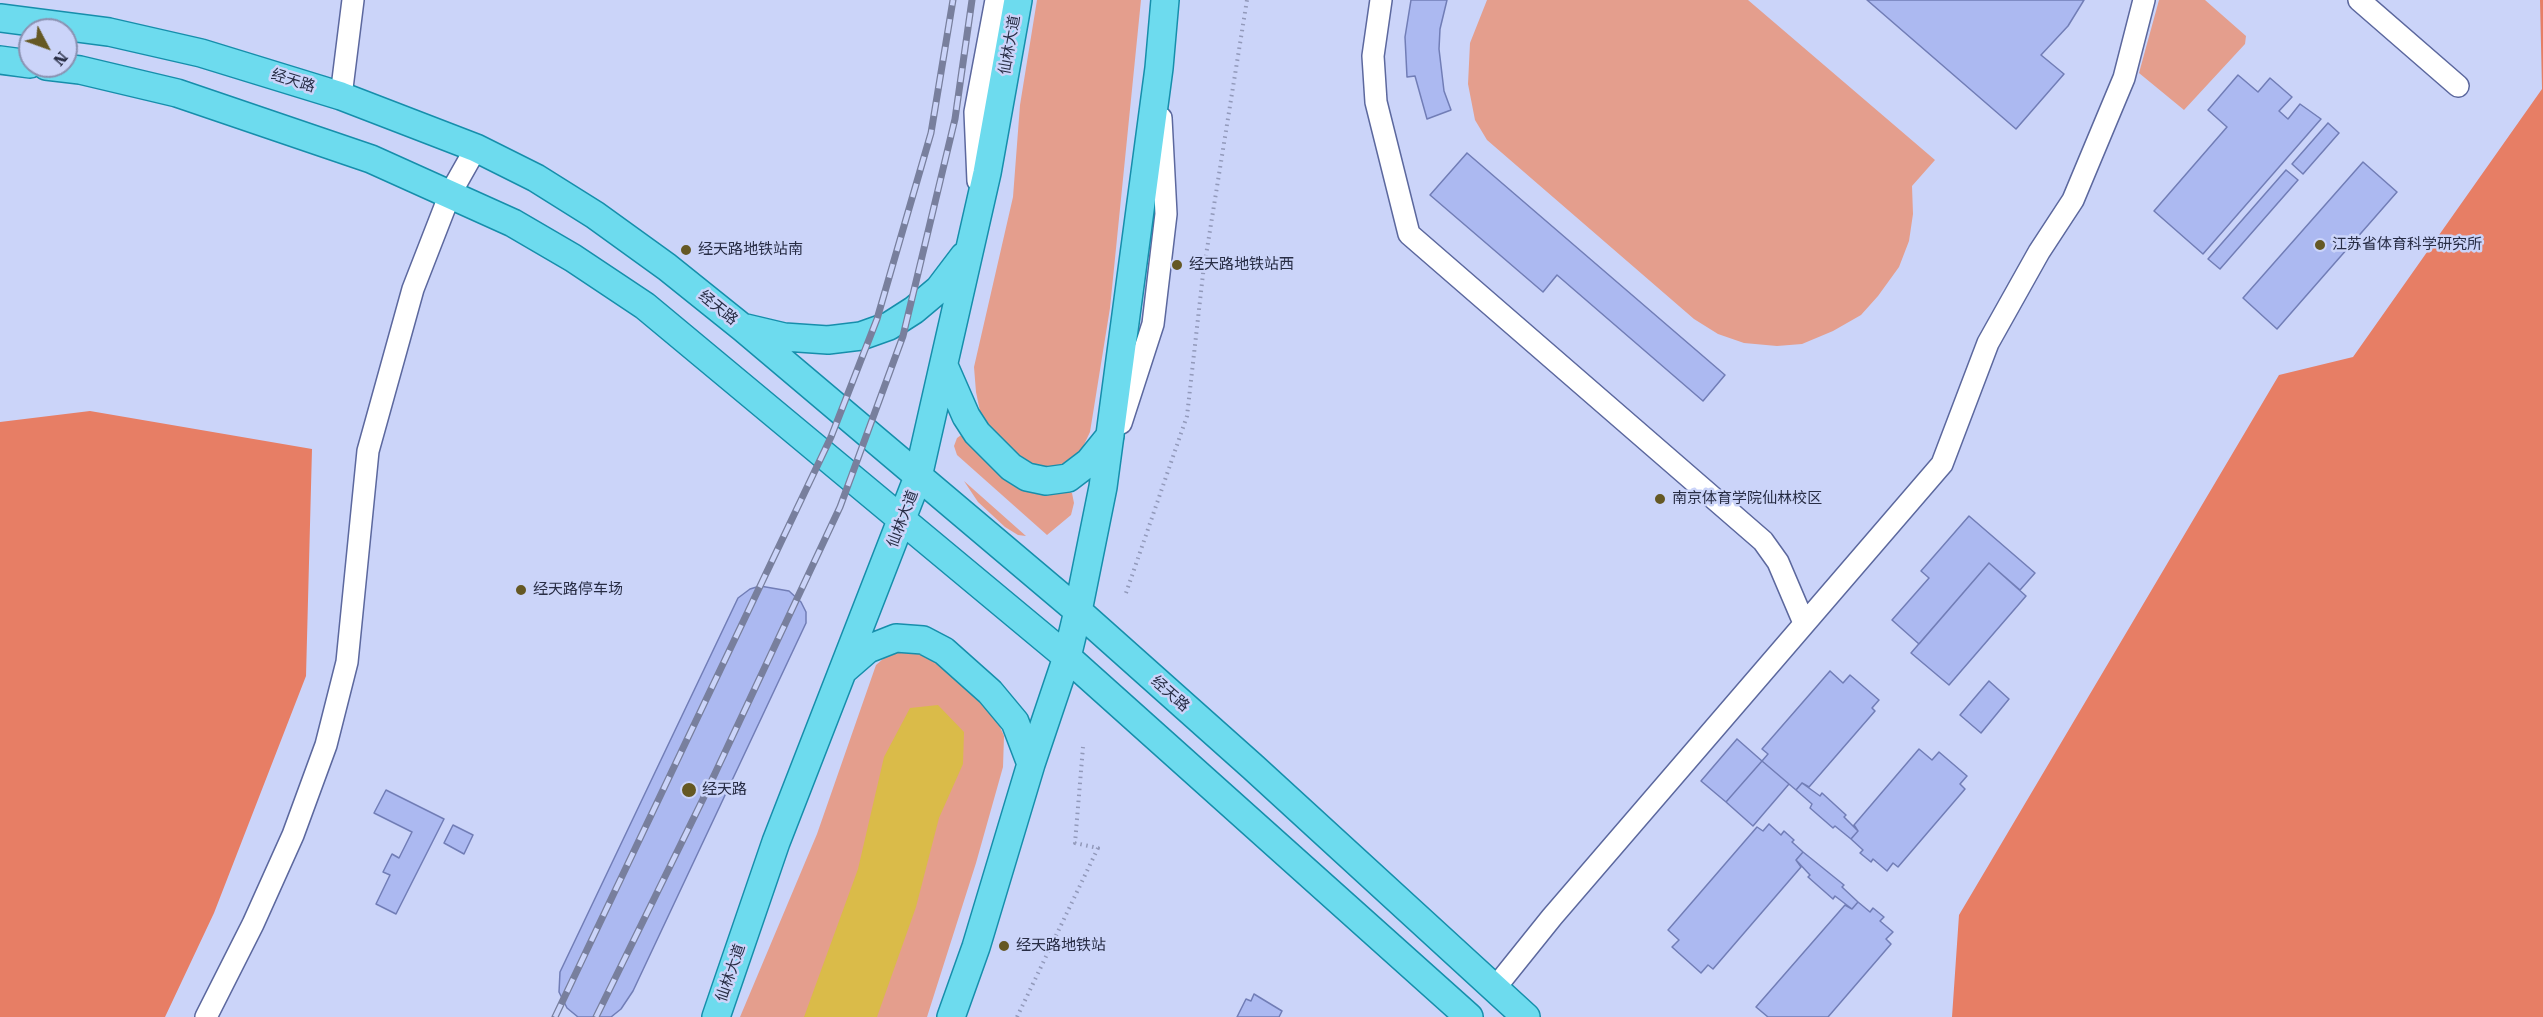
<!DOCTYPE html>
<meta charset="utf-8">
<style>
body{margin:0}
#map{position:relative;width:2543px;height:1017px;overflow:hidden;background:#cbd4f9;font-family:"Roboto Serif",serif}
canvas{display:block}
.north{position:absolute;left:18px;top:18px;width:60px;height:60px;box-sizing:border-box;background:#cbd4f9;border:2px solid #8a91b1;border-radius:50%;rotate:131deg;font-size:16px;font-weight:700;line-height:24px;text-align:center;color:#282d45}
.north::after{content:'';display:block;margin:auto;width:21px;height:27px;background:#655824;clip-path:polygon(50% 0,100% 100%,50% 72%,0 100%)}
</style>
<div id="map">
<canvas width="2543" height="1017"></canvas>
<div class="north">N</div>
</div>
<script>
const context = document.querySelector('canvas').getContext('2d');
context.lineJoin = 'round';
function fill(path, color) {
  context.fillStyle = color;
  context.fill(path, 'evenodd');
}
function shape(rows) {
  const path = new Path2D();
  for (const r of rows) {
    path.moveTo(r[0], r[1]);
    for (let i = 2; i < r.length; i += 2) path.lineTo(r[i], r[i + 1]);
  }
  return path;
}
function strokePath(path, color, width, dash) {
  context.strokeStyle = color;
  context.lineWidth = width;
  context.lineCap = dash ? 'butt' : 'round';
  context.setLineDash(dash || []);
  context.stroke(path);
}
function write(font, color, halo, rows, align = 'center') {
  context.font = font + ' "Roboto Serif","Noto Sans SC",serif';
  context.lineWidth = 5;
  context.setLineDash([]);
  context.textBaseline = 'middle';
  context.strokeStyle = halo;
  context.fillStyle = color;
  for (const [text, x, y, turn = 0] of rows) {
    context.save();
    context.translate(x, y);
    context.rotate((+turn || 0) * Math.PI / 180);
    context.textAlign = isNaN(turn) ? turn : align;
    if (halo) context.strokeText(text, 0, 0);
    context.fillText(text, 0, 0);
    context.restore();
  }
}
const green = shape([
 [1037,0,1141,0,1110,308,1090,432,1081,451,1065,464,1047,469,1026,467,982,421,976,392,974,367,1013,197,1020,105],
 [1487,0,1748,0,1935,160,1912,186,1913,214,1909,241,1899,267,1878,296,1861,315,1833,331,1802,344,1777,346,1744,343,1718,334,1694,319,1487,140,1475,120,1468,84,1470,43],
 [2159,0,2205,0,2246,36,2245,44,2184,110,2139,73],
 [964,433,1072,493,1074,503,1071,515,1047,535,957,455,954,446,957,438],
 [964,481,1026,536,1018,535,1005,527,978,502],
 [907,650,931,654,994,713,1004,736,1003,767,976,863,927,1017,740,1017,817,834,876,665,891,652]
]);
const forest = shape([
 [2540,0,2543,0,2543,1017,1952,1017,1959,915,2279,375,2353,357,2542,89],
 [90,411,312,449,306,676,214,913,165,1017,0,1017,0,422]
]);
const water = shape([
 [938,705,964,732,963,764,939,818,916,907,877,1017,804,1017,858,869,884,757,910,708]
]);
const building = shape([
 [1411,0,1447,0,1440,29,1439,49,1444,91,1451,110,1427,119,1415,76,1407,77,1405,37,1411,0],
 [1867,0,2084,0,2068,26,2041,55,2064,74,2016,129,1867,0],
 [2238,75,2258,92,2270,78,2292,97,2279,111,2288,119,2300,104,2321,119,2203,254,2154,211,2227,127,2208,110,2238,75],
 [2328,123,2339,133,2303,174,2292,164,2328,123],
 [1467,153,1725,375,1703,401,1557,275,1543,292,1430,195,1467,153],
 [2363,162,2397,192,2277,329,2243,298,2363,162],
 [2286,170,2298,180,2220,269,2208,259,2286,170],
 [1969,516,2035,573,2020,590,1989,563,1919,644,1892,620,1929,578,1921,571,1969,516],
 [1989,563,2026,596,1949,685,1911,653,1989,563],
 [760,586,789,591,801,602,806,612,806,623,633,991,621,1009,611,1017,578,1017,567,1008,559,992,560,972,738,598,750,589,760,586],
 [1830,671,1843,683,1850,675,1879,700,1872,708,1875,711,1809,787,1802,783,1796,790,1762,761,1768,754,1762,749,1830,671],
 [1989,681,2009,699,1981,733,1960,715,1989,681],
 [1737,739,1762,761,1726,802,1701,781,1737,739],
 [1919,749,1932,760,1939,752,1967,776,1960,784,1965,789,1898,867,1893,863,1887,871,1873,859,1871,862,1860,853,1863,850,1851,839,1858,831,1854,825,1919,749],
 [1762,761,1789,784,1753,826,1726,802,1762,761],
 [1802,783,1820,796,1822,793,1846,815,1844,817,1858,831,1851,839,1835,826,1833,828,1810,808,1812,804,1796,790,1802,783],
 [386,790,444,819,396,914,376,904,390,875,383,872,392,854,399,858,412,832,374,813,386,790],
 [1769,824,1781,835,1784,831,1794,840,1792,842,1803,852,1796,860,1801,867,1713,969,1708,965,1701,973,1672,947,1679,940,1668,930,1757,827,1763,831,1769,824],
 [453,825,473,835,464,854,444,843,453,825],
 [1803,852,1844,885,1842,887,1858,902,1852,909,1835,896,1833,899,1808,877,1810,875,1796,860,1803,852],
 [1858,902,1870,912,1873,908,1884,917,1880,921,1893,932,1886,939,1891,944,1828,1017,1768,1017,1756,1007,1845,905,1852,909,1858,902],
 [1254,994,1282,1011,1279,1017,1237,1017,1246,999,1251,1001,1254,994]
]);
const path = shape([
 [1126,593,1187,416,1203,274,1247,0],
 [1017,1017,1098,848,1075,843,1083,747]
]);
const minor = shape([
 [1381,0,1373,56,1376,102,1409,234,1763,541,1778,562,1804,623],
 [2359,0,2458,86],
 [341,96,353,0],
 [978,181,975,112,996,0],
 [1121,423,1153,324,1166,214,1161,118],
 [1495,988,1552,917,1942,464,1988,343,2039,252,2073,200,2124,78,2144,0],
 [206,1017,253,924,293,835,326,745,347,662,368,451,413,289,450,194,476,148]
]);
const major = shape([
 [0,18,109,32,201,53,341,96,476,148,536,178,595,215,667,267,743,328,1078,611,1253,767,1526,1017],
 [0,60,30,64],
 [46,66,80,70,177,93,371,159,513,223,573,258,645,306,1067,657,1469,1017],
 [746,328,784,337,828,340,861,336,889,326,914,310,939,289,964,256],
 [945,368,966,416,977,433,1011,467,1027,477,1046,481,1068,478,1089,462,1110,436],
 [845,669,868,649,896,638,923,640,944,651,990,692,1015,722,1031,764],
 [716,1017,776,842,918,477,987,173,1018,0],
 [951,1017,976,947,1031,764,1067,657,1078,611,1103,487,1159,68,1165,0]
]);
const rail = shape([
 [555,1017,831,437,877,319,931,133,953,0],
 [596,1017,703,799,840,507,903,336,955,119,972,0]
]);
const markers = [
 [2320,245,6,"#655824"],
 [686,250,6,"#655824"],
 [1177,265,6,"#655824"],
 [1660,499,6,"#655824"],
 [521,590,6,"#655824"],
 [689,790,8,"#655824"],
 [1004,946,6,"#655824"]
];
const streetNames = [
 ["仙林大道",1010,45,-80],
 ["经天路",293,81,17],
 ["经天路",718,308,39],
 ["仙林大道",903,519,-69],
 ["经天路",1170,694,41],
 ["仙林大道",731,973,-71]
];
const poiNames = [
 ["江苏省体育科学研究所",2332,245],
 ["经天路地铁站南",698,250],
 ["经天路地铁站西",1189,265],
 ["南京体育学院仙林校区",1672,499],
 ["经天路停车场",533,590],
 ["经天路",702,790],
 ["经天路地铁站",1016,946]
];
fill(green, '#e49e8d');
fill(forest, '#e77e65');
fill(water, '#dabb49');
fill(building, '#acb9f1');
strokePath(building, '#717db6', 1.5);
strokePath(minor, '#5c689e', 24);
strokePath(major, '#168eab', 30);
strokePath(path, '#9299ba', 4, [1.5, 4.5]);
strokePath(minor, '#fff', 21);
strokePath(major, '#6ddbee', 27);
strokePath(rail, '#787f9d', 7);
strokePath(rail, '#cbd4f9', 4.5, [14]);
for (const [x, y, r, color] of markers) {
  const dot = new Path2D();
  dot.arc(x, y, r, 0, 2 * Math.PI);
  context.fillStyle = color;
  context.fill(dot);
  strokePath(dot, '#cbd4f9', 2);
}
write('15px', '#282d45', '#cbd4f9', streetNames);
write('15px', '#282d45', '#cbd4f9', poiNames, 'left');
</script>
